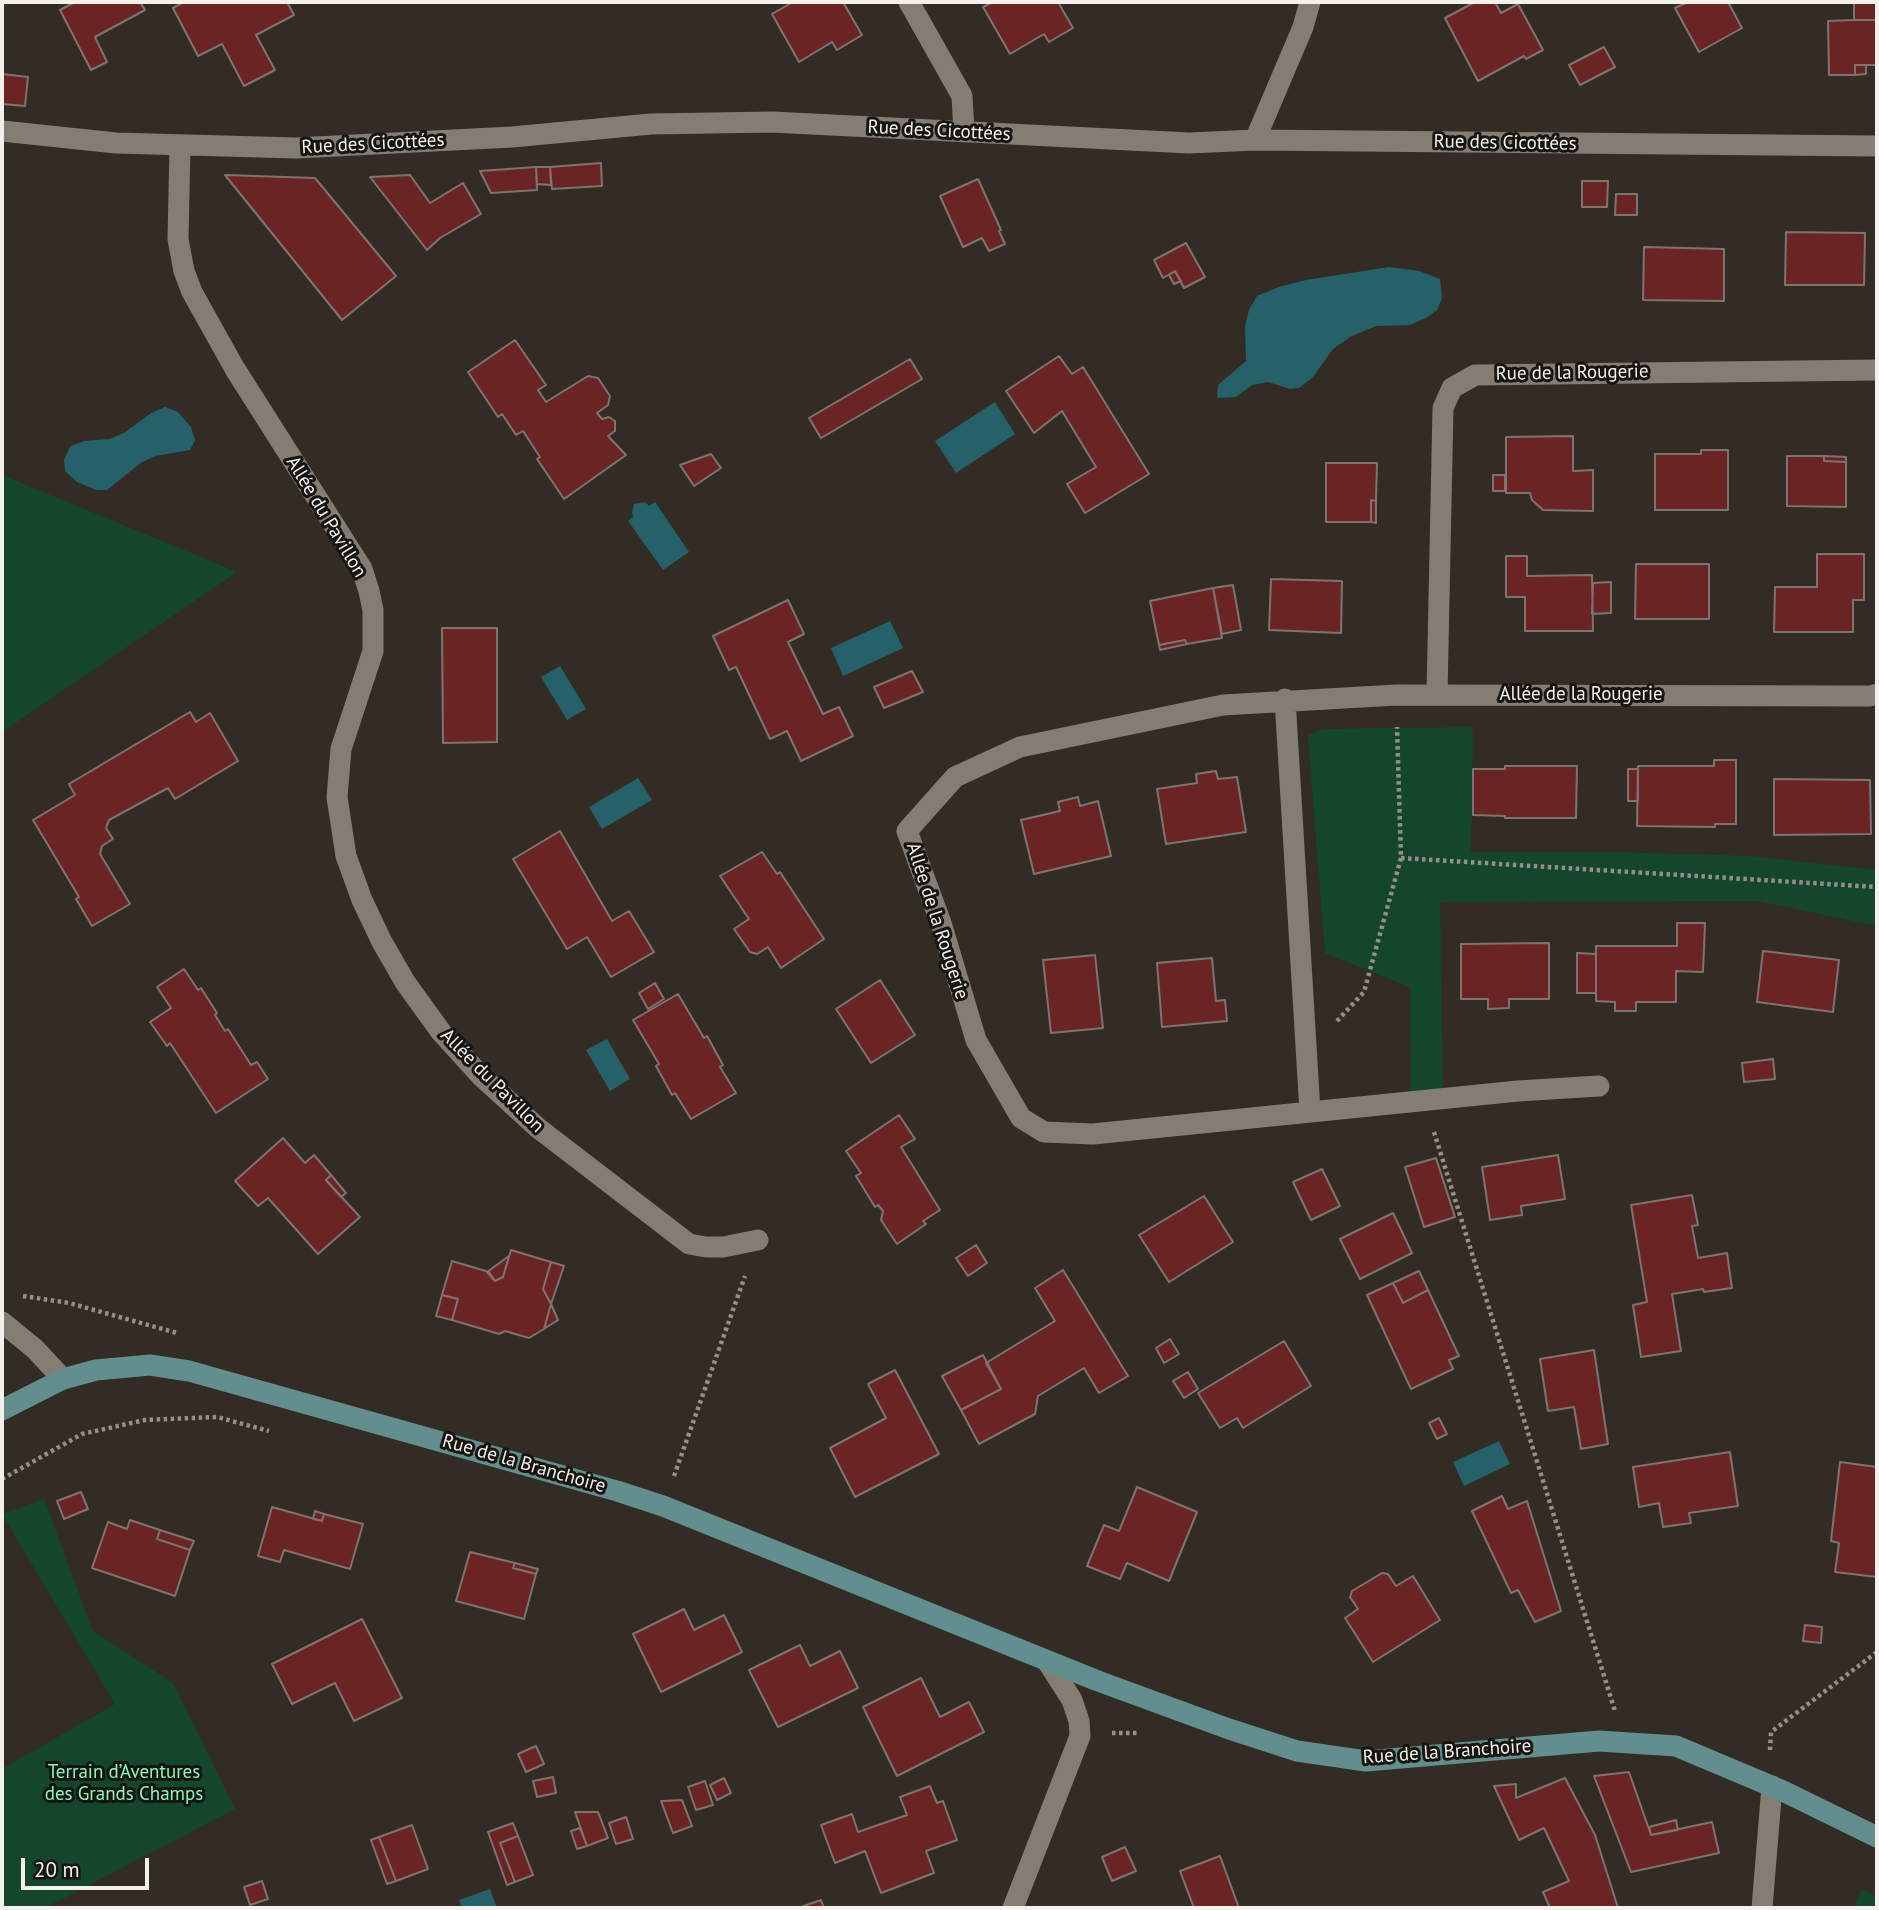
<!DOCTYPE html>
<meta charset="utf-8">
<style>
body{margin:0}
#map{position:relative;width:1879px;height:1910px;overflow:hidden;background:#322c25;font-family:"PT Sans",sans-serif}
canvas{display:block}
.frame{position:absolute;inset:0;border:4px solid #f4f0ec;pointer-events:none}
.scale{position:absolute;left:21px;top:1858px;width:128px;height:32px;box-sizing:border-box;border:4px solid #f4f0ec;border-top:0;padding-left:9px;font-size:21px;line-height:24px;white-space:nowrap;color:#f4f0ec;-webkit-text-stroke:5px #171511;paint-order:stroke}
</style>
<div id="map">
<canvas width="1879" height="1910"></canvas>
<div class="frame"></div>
<div class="scale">20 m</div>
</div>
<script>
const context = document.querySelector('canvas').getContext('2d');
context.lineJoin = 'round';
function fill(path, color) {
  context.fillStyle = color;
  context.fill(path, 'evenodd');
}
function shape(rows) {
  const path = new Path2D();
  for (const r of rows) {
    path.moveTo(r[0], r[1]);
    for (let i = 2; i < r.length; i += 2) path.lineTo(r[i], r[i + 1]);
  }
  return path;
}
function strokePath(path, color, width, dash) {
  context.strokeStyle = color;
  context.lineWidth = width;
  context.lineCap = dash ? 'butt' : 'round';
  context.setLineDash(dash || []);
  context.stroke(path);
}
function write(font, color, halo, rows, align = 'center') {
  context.font = font + ' "PT Sans",sans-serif';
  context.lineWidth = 6;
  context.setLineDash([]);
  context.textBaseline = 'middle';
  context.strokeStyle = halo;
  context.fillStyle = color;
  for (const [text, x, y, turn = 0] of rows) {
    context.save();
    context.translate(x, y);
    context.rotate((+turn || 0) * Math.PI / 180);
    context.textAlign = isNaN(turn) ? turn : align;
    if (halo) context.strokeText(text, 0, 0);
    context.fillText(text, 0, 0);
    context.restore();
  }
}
const green = shape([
 [2,475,237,572,2,732],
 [1473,727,1471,852,1615,852,1750,856,1877,870,1877,926,1758,901,1440,902,1443,1090,1411,1098,1410,987,1325,953,1308,735,1324,729],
 [44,1499,93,1631,173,1683,235,1809,45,1908,2,1908,2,1769,115,1704,2,1514],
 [1861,1889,1877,1897,1877,1908,1854,1908]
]);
const water = shape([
 [1389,267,1419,271,1440,279,1442,298,1437,310,1426,318,1410,325,1376,326,1350,337,1333,349,1312,378,1299,388,1290,389,1268,382,1252,385,1236,397,1217,398,1218,385,1246,361,1245,326,1249,310,1257,296,1279,287,1306,280],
 [995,402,1015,434,956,473,935,441],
 [165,407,178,412,191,427,195,440,190,450,156,456,142,462,107,490,96,490,77,482,65,471,64,459,71,446,84,441,109,439,124,433,151,413],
 [645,502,649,506,655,502,689,552,663,570,628,521,633,517,632,512,634,504],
 [890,621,903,648,843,676,831,648],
 [560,666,586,709,567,720,541,677],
 [638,778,652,800,602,829,589,807],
 [607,1039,630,1079,610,1091,586,1050],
 [1499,1441,1510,1464,1464,1486,1453,1462],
 [490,1889,497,1908,462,1908,459,1900]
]);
const building = shape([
 [75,2,140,2,145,10,95,37,107,62,91,70,60,10,75,2],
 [184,2,287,2,294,15,256,35,275,70,244,86,222,44,198,56,173,8,184,2],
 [793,2,843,2,862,35,837,50,832,42,799,62,772,14,793,2],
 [993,2,1058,2,1073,28,1049,42,1044,34,1010,54,983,7,993,2],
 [1475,2,1495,2,1501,13,1518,4,1543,50,1526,59,1524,56,1478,81,1445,18,1475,2],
 [1688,2,1728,2,1742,28,1699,52,1675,8,1688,2],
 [1854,2,1877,2,1877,20,1854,20,1854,2],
 [1854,20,1877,20,1877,65,1855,65,1855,75,1829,75,1828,21,1854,20],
 [1604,47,1615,67,1580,85,1569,65,1604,47],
 [1855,65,1866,65,1866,74,1855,75,1855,65],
 [2,74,28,77,25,106,2,104,2,74],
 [601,163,602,186,552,189,550,167,601,163],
 [536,167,537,190,491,193,480,171,536,167],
 [536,167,550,167,551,185,537,184,536,167],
 [225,175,315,178,396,276,342,320,225,175],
 [410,175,430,203,463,183,481,214,440,238,427,250,370,177,410,175],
 [978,179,1001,230,999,231,1005,244,989,251,982,238,963,247,940,196,978,179],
 [1582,181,1608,181,1607,207,1582,207,1582,181],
 [1616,194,1637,194,1637,215,1615,215,1616,194],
 [1786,232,1865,233,1864,285,1785,285,1786,232],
 [1186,243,1205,277,1184,288,1175,271,1163,278,1154,260,1186,243],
 [1644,247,1724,249,1724,301,1643,300,1644,247],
 [1175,271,1181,281,1174,284,1169,275,1175,271],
 [515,340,546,385,538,390,546,402,588,376,598,378,610,396,608,405,597,413,602,419,609,417,615,421,615,431,608,436,626,455,564,499,537,459,540,457,523,431,516,435,502,414,498,417,468,372,515,340],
 [1059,356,1072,374,1083,367,1149,474,1085,513,1067,484,1096,467,1062,411,1034,433,1006,391,1059,356],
 [910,359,922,379,821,438,809,418,910,359],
 [1573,436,1573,471,1593,470,1593,511,1543,510,1532,500,1530,493,1506,493,1506,437,1573,436],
 [1701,450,1728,450,1728,510,1655,510,1655,454,1701,454,1701,450],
 [711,454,721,468,694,486,680,465,711,454],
 [1787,456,1824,456,1824,461,1846,462,1846,507,1787,506,1787,456],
 [1824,456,1846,457,1846,462,1824,461,1824,456],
 [1326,463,1377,463,1376,501,1371,500,1371,522,1326,522,1326,463],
 [1493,475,1505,475,1505,491,1493,491,1493,475],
 [1371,500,1376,501,1376,523,1371,522,1371,500],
 [1817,554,1864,554,1864,600,1853,600,1853,632,1774,632,1775,587,1817,587,1817,554],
 [1506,556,1527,556,1527,576,1592,575,1593,631,1525,631,1525,597,1506,597,1506,556],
 [1636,564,1709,564,1709,619,1635,619,1636,564],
 [1271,579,1342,581,1341,633,1269,630,1271,579],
 [1611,582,1611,613,1592,614,1593,583,1611,582],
 [1233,585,1241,630,1222,634,1213,588,1233,585],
 [1213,588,1222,638,1187,644,1185,640,1159,645,1150,601,1213,588],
 [788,600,804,634,788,642,823,714,839,707,853,736,801,761,787,731,770,739,736,667,729,670,713,636,788,600],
 [442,628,497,628,497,742,443,743,442,628],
 [1185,640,1187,644,1160,650,1159,645,1185,640],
 [912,671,923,692,884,708,874,687,912,671],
 [190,712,196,722,210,713,238,761,175,799,168,788,109,820,106,828,113,839,102,846,100,854,130,904,92,926,76,899,79,897,33,820,75,795,69,784,190,712],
 [1714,760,1736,760,1736,824,1715,824,1715,827,1637,826,1638,766,1714,766,1714,760],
 [1505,766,1577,766,1576,818,1505,818,1505,816,1473,815,1473,769,1505,769,1505,766],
 [1628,769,1638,769,1638,801,1628,801,1628,769],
 [1216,771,1218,779,1237,777,1246,832,1166,844,1157,789,1197,783,1196,774,1216,771],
 [1774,779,1870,780,1871,834,1774,835,1774,779],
 [1078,797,1080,806,1098,801,1111,856,1034,874,1021,820,1060,811,1058,802,1078,797],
 [560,831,612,921,629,911,654,952,611,977,587,937,567,949,513,859,560,831],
 [762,852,777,874,780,872,824,939,781,968,768,947,757,954,750,952,734,929,749,919,720,876,762,852],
 [1677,923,1705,923,1703,972,1676,971,1676,1002,1636,1002,1636,1011,1615,1011,1615,1002,1596,1001,1596,946,1677,946,1677,923],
 [1549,943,1549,999,1509,999,1509,1008,1488,1009,1488,999,1461,999,1461,944,1549,943],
 [1763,951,1839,960,1833,1012,1757,1002,1763,951],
 [1577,953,1596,954,1596,993,1577,993,1577,953],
 [1095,955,1103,1028,1051,1033,1043,960,1095,955],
 [1212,958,1216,1001,1225,1000,1227,1021,1162,1027,1157,963,1212,958],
 [184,969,198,990,201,988,217,1013,215,1015,225,1031,228,1029,251,1065,257,1062,268,1079,216,1113,170,1043,167,1046,150,1022,171,1008,157,987,184,969],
 [880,980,915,1035,871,1063,836,1009,880,980],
 [655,983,664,999,648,1009,639,993,655,983],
 [678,994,704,1038,707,1036,723,1065,720,1067,736,1093,691,1119,675,1093,672,1095,656,1066,659,1064,633,1020,678,994],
 [1773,1059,1775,1079,1744,1082,1742,1063,1773,1059],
 [899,1115,915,1139,901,1147,940,1210,923,1221,926,1224,897,1244,881,1220,883,1211,878,1205,875,1207,856,1176,861,1173,846,1151,899,1115],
 [283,1138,305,1163,314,1155,331,1175,326,1180,360,1217,318,1254,268,1198,258,1206,235,1181,283,1138],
 [1558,1155,1565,1199,1521,1206,1522,1215,1490,1220,1482,1167,1558,1155],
 [1436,1158,1455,1217,1424,1227,1405,1167,1436,1158],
 [1322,1169,1340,1206,1311,1220,1293,1182,1322,1169],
 [331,1175,346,1193,341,1197,326,1180,331,1175],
 [1692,1195,1698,1225,1692,1226,1698,1258,1727,1253,1732,1288,1704,1292,1703,1289,1672,1294,1681,1351,1641,1357,1633,1305,1647,1302,1631,1205,1692,1195],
 [1204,1196,1233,1242,1169,1282,1139,1235,1204,1196],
 [1393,1213,1412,1253,1360,1279,1340,1239,1393,1213],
 [976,1245,987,1263,968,1276,956,1258,976,1245],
 [511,1250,551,1262,543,1289,551,1304,544,1329,529,1338,505,1331,499,1334,452,1320,458,1299,442,1295,452,1261,489,1272,495,1281,503,1277,511,1250],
 [509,1256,503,1277,495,1281,487,1272,509,1256],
 [551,1262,564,1266,551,1304,543,1289,551,1262],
 [1063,1270,1128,1376,1099,1393,1084,1368,1038,1396,1035,1414,979,1444,961,1410,1001,1389,986,1363,1055,1321,1035,1288,1063,1270],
 [1419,1271,1428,1290,1403,1303,1393,1283,1419,1271],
 [1393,1283,1403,1303,1428,1290,1459,1356,1449,1360,1453,1369,1411,1389,1367,1295,1393,1283],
 [442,1295,458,1299,452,1320,436,1316,442,1295],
 [551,1304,558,1320,544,1329,551,1304],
 [1170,1339,1179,1354,1164,1363,1156,1348,1170,1339],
 [1284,1341,1311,1386,1243,1428,1237,1418,1220,1428,1198,1393,1284,1341],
 [1594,1350,1608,1444,1581,1449,1574,1407,1548,1411,1540,1359,1594,1350],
 [983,1355,1001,1389,961,1410,942,1376,983,1355],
 [895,1370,939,1454,855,1497,830,1448,886,1418,868,1384,895,1370],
 [1188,1372,1198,1389,1184,1398,1173,1381,1188,1372],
 [1439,1418,1447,1434,1437,1439,1429,1423,1439,1418],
 [1730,1452,1738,1506,1689,1513,1691,1523,1663,1527,1659,1503,1639,1507,1633,1467,1730,1452],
 [1840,1462,1877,1467,1877,1577,1835,1572,1839,1543,1831,1541,1840,1462],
 [1137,1487,1197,1512,1169,1581,1127,1563,1120,1579,1087,1566,1104,1525,1119,1531,1137,1487],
 [81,1492,88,1509,64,1519,57,1501,81,1492],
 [1502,1496,1508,1509,1527,1501,1561,1611,1535,1622,1518,1590,1511,1593,1472,1511,1502,1496],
 [272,1507,322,1521,324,1514,363,1524,350,1569,284,1550,280,1562,258,1556,272,1507],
 [315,1511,324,1514,322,1521,313,1519,315,1511],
 [130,1520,160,1530,157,1539,190,1550,175,1596,92,1568,108,1522,127,1529,130,1520],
 [160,1530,194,1541,190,1550,157,1539,160,1530],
 [470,1552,515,1563,513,1568,536,1574,524,1619,456,1601,470,1552],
 [515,1563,538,1569,536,1574,513,1568,515,1563],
 [1382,1573,1388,1574,1396,1586,1413,1576,1440,1620,1373,1662,1345,1618,1358,1609,1350,1597,1352,1591,1382,1573],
 [684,1609,694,1630,724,1615,742,1652,661,1692,633,1634,684,1609],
 [362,1619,402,1698,354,1721,335,1683,292,1704,272,1664,362,1619],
 [1805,1625,1822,1627,1821,1643,1803,1641,1805,1625],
 [800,1645,810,1666,840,1651,858,1688,778,1727,749,1670,800,1645],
 [921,1678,940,1717,969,1702,984,1732,897,1776,863,1707,921,1678],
 [536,1746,544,1764,526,1772,518,1754,536,1746],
 [1629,1772,1651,1835,1712,1822,1719,1853,1631,1872,1594,1776,1629,1772],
 [553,1777,556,1793,537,1797,533,1781,553,1777],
 [724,1778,731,1793,717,1800,710,1785,724,1778],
 [1565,1778,1595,1835,1618,1908,1550,1908,1543,1892,1569,1881,1544,1828,1519,1840,1494,1786,1516,1784,1516,1798,1565,1778],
 [705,1781,713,1805,696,1810,688,1787,705,1781],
 [930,1786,937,1803,943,1801,957,1840,926,1851,934,1873,881,1893,865,1851,835,1863,821,1825,852,1814,858,1832,907,1815,900,1797,930,1786],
 [682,1800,692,1826,673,1833,661,1801,682,1800],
 [575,1812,598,1812,608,1838,587,1846,575,1812],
 [626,1817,633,1839,616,1844,609,1823,626,1817],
 [1676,1820,1678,1830,1651,1835,1649,1827,1676,1820],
 [513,1823,518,1836,500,1843,515,1882,507,1885,488,1832,513,1823],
 [412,1825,428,1869,396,1881,379,1837,412,1825],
 [580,1828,587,1846,577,1849,571,1831,580,1828],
 [518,1836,533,1875,515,1882,500,1843,518,1836],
 [379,1837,396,1881,387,1884,371,1840,379,1837],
 [1125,1847,1136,1871,1112,1881,1102,1857,1125,1847],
 [1220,1856,1239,1908,1194,1908,1180,1871,1220,1856],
 [262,1881,268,1899,250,1905,244,1887,262,1881],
 [821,1900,824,1908,798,1908,821,1900]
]);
const path = shape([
 [1401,858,1877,887],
 [1337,1021,1364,992,1401,858,1397,727],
 [1434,1132,1615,1711],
 [23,1296,69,1303,177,1333],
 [674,1476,745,1276],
 [2,1479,82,1434,145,1420,217,1417,269,1431],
 [1112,1733,1138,1733],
 [1770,1750,1771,1732,1877,1652]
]);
const street = shape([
 [909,2,962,96,964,132],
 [2,131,116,143,296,148,512,137,651,124,772,122,1189,143,1255,140,1877,146],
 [1255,140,1303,27,1310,2],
 [180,146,178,239,184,271,192,292,235,369,362,569,369,591,373,610,373,651,341,749,337,797,346,856,362,900,382,942,405,982,441,1032,481,1076,538,1128,689,1244,706,1247,723,1247,758,1240],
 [1437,694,1443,408,1452,388,1475,375,1877,370],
 [1285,699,1310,1112],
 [1599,1086,1518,1091,1093,1134,1044,1132,1021,1118,976,1040,941,923,907,831,955,777,1020,747,1223,705,1396,695,1870,696,1877,694],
 [2,1322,35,1349,63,1379],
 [1013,1908,1080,1736,1079,1721,1072,1700,1047,1661],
 [1762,1908,1772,1786]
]);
const secondary = shape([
 [2,1410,63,1379,96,1370,150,1365,189,1371,617,1491,663,1506,1098,1681,1229,1729,1297,1751,1366,1761,1599,1741,1676,1746,1783,1791,1877,1837]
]);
const streetNames = [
 ["Rue des Cicottées",939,131,3],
 ["Rue des Cicottées",1505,143,1],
 ["Rue des Cicottées",373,144,-3],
 ["Rue de la Rougerie",1572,373,-1],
 ["Allée du Pavillon",326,517,59],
 ["Allée de la Rougerie",1581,695],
 ["Allée de la Rougerie",937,921,72],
 ["Allée du Pavillon",492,1081,45],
 ["Rue de la Branchoire",524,1464,16],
 ["Rue de la Branchoire",1447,1752,-4]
];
const parkNames = [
 ["Terrain d’Aventures",124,1773],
 ["des Grands Champs",124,1795]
];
fill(green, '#14462d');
fill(water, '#266068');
fill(building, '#6b2424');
strokePath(building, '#7f7372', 2);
strokePath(path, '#948f8a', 4.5, [3.5, 3.5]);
strokePath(street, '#847d74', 21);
strokePath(secondary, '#638e8e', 21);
write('19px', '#f4f0ec', '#171511', streetNames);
write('19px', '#8bf6b9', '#171511', parkNames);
</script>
